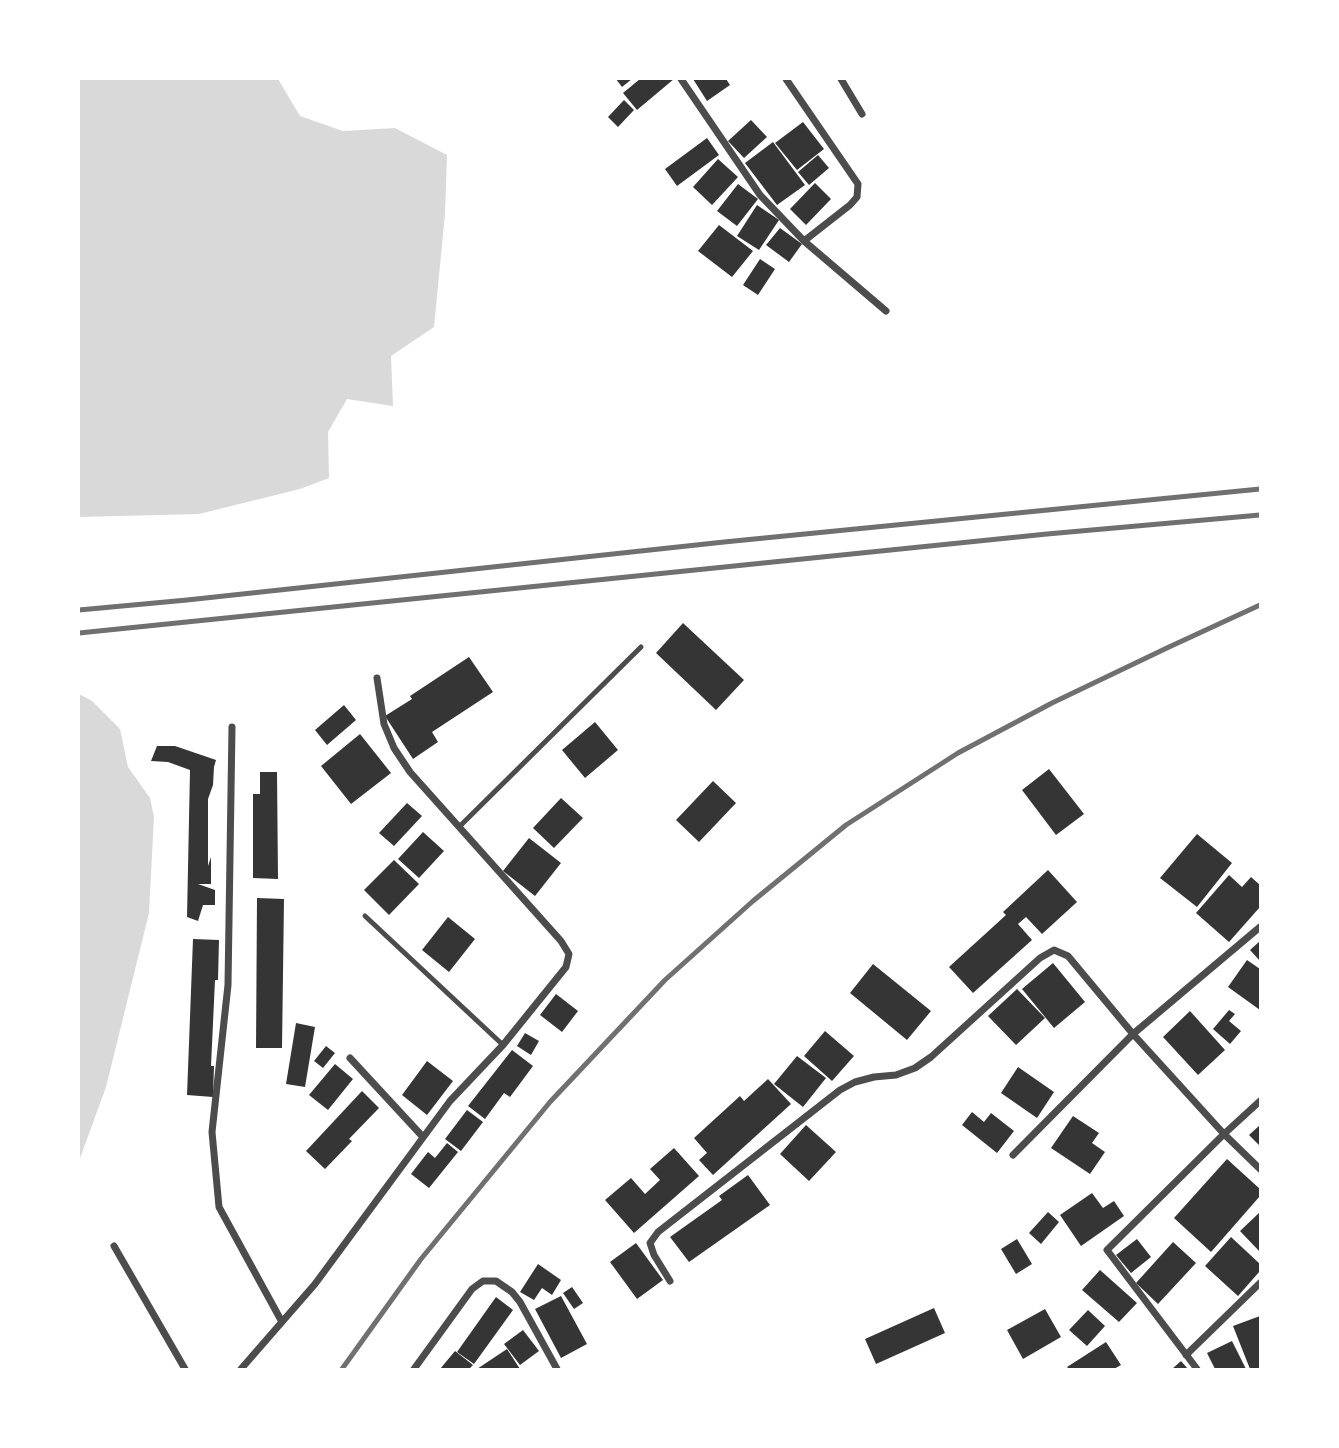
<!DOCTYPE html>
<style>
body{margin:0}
#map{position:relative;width:1339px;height:1448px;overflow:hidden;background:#fff;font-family:"Crimson Pro",serif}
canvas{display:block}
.frame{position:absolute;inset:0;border:80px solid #fff;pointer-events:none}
</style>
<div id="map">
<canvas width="1339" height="1448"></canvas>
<div class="frame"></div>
</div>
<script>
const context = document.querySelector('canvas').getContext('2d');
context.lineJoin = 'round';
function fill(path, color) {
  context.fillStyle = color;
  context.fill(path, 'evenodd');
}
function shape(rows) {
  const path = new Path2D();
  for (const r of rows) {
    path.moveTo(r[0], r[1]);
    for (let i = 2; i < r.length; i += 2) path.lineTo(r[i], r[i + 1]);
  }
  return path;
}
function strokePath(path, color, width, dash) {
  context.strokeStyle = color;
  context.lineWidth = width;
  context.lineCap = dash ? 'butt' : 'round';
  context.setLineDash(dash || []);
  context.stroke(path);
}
const water = shape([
 [79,79,278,79,300,116,343,131,395,128,447,155,445,214,434,327,391,356,393,406,347,399,328,432,329,478,300,489,199,514,79,517],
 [79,694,92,701,120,729,128,767,150,798,154,817,149,913,106,1087,79,1161]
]);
const building = shape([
 [616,79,632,79,622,87],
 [640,79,674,79,637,110,623,93],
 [693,79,726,79,730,85,707,101],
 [624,100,634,110,618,127,608,117],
 [751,120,767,137,744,158,728,141],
 [803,122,824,149,797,170,775,143],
 [707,138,719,155,677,186,665,169],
 [773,142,805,185,777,205,745,163],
 [818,155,829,168,809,185,798,172],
 [718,159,738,177,712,205,693,187],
 [815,183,831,199,806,225,790,209],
 [738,184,758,199,737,226,717,211],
 [757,205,779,220,759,250,737,236],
 [719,225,753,251,732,277,698,251],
 [780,228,802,244,789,262,766,245],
 [760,259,775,269,758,295,743,285],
 [683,623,744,680,716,710,656,653],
 [469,657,493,692,432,732,438,742,413,759,385,716,412,699,410,696],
 [344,705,356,720,327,745,315,730],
 [595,722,618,750,585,778,562,750],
 [360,734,391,773,351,804,321,766],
 [157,746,175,746,216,760,214,767,213,785,208,799,208,866,211,857,211,884,198,884,215,890,215,905,203,905,198,921,187,917,190,770,168,762,151,761],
 [1049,769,1084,814,1056,835,1022,790],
 [260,772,277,772,278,879,253,878,253,794,260,794],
 [713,781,736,803,699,842,676,820],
 [561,798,583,818,554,848,533,828],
 [407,803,422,816,394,846,379,833],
 [423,832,444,851,419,878,398,859],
 [1197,834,1232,863,1197,907,1160,878],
 [529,838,561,863,535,896,503,871],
 [394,860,419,884,389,915,364,890],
 [1048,870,1077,902,1042,934,1026,917,1018,924,1032,940,973,993,949,967,1006,915,1003,912],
 [1229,875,1242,887,1251,877,1260,885,1260,907,1229,942,1196,913],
 [257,898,284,899,282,1048,256,1048],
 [448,917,475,939,449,972,422,950],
 [193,939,219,940,218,980,215,980,211,1066,214,1066,213,1097,187,1095],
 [1260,941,1260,961,1250,950],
 [1247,960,1260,969,1260,1010,1228,987],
 [1053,963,1085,1002,1054,1028,1022,989],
 [873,964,931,1011,907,1040,850,993],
 [1017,989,1045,1018,1016,1045,988,1016],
 [556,994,578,1011,562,1032,540,1015],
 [1229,1010,1235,1014,1229,1021,1241,1031,1230,1044,1213,1029],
 [1190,1011,1225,1050,1198,1075,1163,1037],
 [296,1023,315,1027,305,1087,286,1084],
 [825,1031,854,1056,832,1081,804,1056],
 [525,1033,539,1041,531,1055,517,1046],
 [326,1046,335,1053,323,1068,314,1061],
 [512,1050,533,1066,510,1097,504,1093,485,1119,468,1106],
 [797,1056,826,1078,803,1107,774,1084],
 [427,1061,453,1081,427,1115,402,1095],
 [335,1064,353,1079,328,1110,309,1095],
 [1018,1067,1054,1092,1037,1118,1001,1093],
 [768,1079,791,1104,713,1175,699,1160,707,1153,694,1138,740,1096,744,1101],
 [362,1091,379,1108,349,1139,352,1141,325,1169,306,1151],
 [467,1110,483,1122,461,1151,445,1139],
 [972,1112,984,1122,991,1113,1014,1131,997,1153,962,1125],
 [1073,1116,1099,1133,1092,1143,1105,1152,1090,1174,1051,1148],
 [806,1125,836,1152,809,1181,780,1154],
 [1260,1125,1260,1146,1249,1135],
 [447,1143,458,1152,429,1188,411,1174,428,1152,435,1158],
 [674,1148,699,1176,634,1233,605,1200,631,1178,645,1194,660,1180,650,1169],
 [1227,1159,1260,1189,1260,1196,1211,1252,1174,1218],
 [748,1175,770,1205,689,1262,670,1237,722,1200,719,1196],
 [1092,1193,1103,1208,1114,1201,1124,1216,1081,1246,1060,1215],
 [1048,1212,1059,1222,1041,1244,1029,1233],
 [1260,1212,1260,1252,1240,1231],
 [1231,1237,1260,1264,1260,1271,1238,1296,1205,1266],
 [1017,1239,1032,1264,1016,1274,1001,1249],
 [1137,1239,1151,1257,1131,1273,1116,1255],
 [1173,1242,1196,1263,1158,1304,1136,1283],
 [636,1243,663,1280,637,1299,610,1262],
 [538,1264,561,1280,552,1295,542,1288,534,1300,520,1292],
 [1100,1270,1137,1303,1119,1322,1082,1290],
 [572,1287,583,1303,574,1309,563,1293],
 [561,1296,587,1344,561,1358,535,1309],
 [496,1297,513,1310,474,1364,457,1352],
 [934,1308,945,1333,876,1364,865,1339],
 [1045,1309,1061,1337,1023,1359,1007,1330],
 [1088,1310,1105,1326,1087,1346,1069,1330],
 [1260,1316,1260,1369,1250,1369,1233,1326],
 [523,1330,539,1351,520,1365,504,1344],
 [1232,1341,1246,1369,1215,1369,1207,1353],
 [1106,1342,1121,1365,1114,1369,1069,1369,1067,1367],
 [507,1349,520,1369,477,1369],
 [455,1351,473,1365,469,1369,440,1369],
 [1181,1361,1188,1369,1172,1369]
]);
const service = shape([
 [459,827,641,647],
 [365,916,503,1045]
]);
const minor = shape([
 [681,79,760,195,804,241,850,205,857,197,858,184,786,79],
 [841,79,862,114],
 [804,241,886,311],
 [232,727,228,985,212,1132,219,1207,282,1322],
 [350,1058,423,1137],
 [1013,1155,1133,1034,1260,927],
 [114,1246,185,1369],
 [670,1281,654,1255,650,1243,658,1232,840,1090,855,1082,874,1077,896,1075,915,1068,931,1057,1040,958,1054,950,1068,956,1133,1034,1224,1134,1260,1169],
 [1186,1355,1260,1283],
 [241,1369,315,1284,450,1101,503,1045,566,967,569,954,561,941,410,772,394,748,384,724,377,678],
 [414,1369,472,1289,483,1281,496,1281,512,1292,520,1302,557,1369],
 [1197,1369,1107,1250,1224,1134,1260,1101]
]);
const rail = shape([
 [79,610,187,600,724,542,1260,489],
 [79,633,1047,534,1260,515],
 [342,1369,421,1259,550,1102,665,980,753,901,846,825,958,753,1052,703,1169,647,1260,605]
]);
fill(water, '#d9d9d9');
fill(building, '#353535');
strokePath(service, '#4c4c4c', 5);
strokePath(minor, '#4c4c4c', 7);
strokePath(rail, '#707070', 5);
</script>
